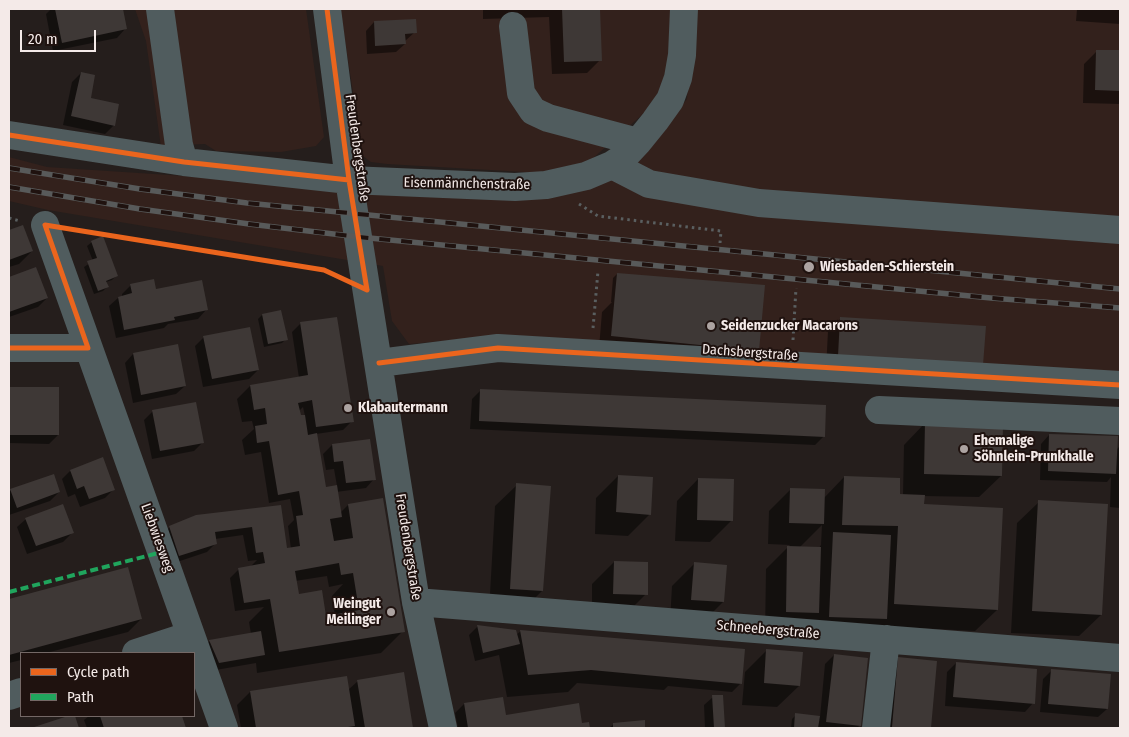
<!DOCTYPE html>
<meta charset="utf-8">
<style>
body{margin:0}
#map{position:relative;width:1129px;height:737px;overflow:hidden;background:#251e1c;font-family:"Fira Sans Condensed",sans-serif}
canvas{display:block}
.frame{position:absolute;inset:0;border:10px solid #f4eae8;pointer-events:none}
.legend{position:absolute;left:20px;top:652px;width:175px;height:65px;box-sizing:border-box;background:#1f120f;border:1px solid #746866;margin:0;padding:6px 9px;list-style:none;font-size:15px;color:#f4eae8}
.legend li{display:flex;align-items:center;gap:10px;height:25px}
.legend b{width:25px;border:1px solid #746866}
.scale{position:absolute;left:20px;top:30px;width:76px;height:22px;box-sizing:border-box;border:2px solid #f4eae8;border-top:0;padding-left:6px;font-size:15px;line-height:18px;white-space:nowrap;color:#f4eae8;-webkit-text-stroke:4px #1f120f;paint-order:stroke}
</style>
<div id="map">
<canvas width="1129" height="737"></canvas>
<div class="frame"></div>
<ul class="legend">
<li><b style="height:6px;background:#eb651d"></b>Cycle path</li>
<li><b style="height:6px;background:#20a55d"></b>Path</li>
</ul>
<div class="scale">20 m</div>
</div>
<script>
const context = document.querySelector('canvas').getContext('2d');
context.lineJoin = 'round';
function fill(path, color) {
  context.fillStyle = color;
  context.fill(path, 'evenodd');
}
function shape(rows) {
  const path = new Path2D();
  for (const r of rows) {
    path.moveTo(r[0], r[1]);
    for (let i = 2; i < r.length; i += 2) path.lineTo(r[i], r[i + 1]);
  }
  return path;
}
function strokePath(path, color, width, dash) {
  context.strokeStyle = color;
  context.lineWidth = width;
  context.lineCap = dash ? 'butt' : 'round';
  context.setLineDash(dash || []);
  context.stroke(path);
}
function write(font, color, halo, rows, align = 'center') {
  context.font = font + ' "Fira Sans Condensed",sans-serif';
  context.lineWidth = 4;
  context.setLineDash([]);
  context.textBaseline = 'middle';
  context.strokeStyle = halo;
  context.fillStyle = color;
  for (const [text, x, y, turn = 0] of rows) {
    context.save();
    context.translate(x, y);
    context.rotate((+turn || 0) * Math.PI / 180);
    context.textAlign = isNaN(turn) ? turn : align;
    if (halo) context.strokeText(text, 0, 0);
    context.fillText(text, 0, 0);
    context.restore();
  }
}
const built = shape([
 [135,9,306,9,324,137,316,146,281,152,216,151,205,144,179,145,162,154,146,41],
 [340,9,671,9,670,51,664,90,644,113,591,160,558,174,387,164,371,162,363,156],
 [694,9,1120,9,1120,375,499,336,409,344,392,321,383,266,48,210,9,201,9,157,47,167,535,199,644,155,687,99]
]);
const shadow = shape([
 [51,9,121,9,125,29,117,38,53,51,46,14],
 [483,9,598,9,600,60,587,73,552,74,549,17,483,19],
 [1077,9,1120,9,1120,24,1076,21],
 [374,22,415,32,405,41,405,44,396,52,367,54,366,31],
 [1097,51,1120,52,1120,104,1083,103,1084,64],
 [81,73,89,99,114,125,105,134,63,125,72,82],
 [23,227,32,251,19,264,9,267,9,232],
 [92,242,116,276,112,280,106,282,107,287,103,291,94,294,84,267,93,261,87,246],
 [36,269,47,298,38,307,9,317,9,278],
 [617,274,758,350,599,348,602,312,612,302,611,302,613,278],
 [131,285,155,290,206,310,198,319,168,324,164,328,116,338,109,306,118,298,122,297,122,294],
 [262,315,286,339,282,343,264,347,258,319],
 [841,318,982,365,826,369,828,331],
 [301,323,352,421,343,430,316,434,325,489,337,486,334,469,326,470,323,454,332,445,369,440,374,479,366,488,336,492,340,513,348,505,403,631,381,653,257,673,256,663,210,671,201,649,210,641,251,634,249,622,264,607,235,611,230,578,239,569,251,566,257,560,248,561,243,535,215,539,215,544,207,552,171,564,161,536,170,527,280,507,286,549,291,549,288,526,294,520,290,499,269,503,261,452,245,455,242,440,254,429,252,421,242,422,237,399,250,386,299,378,292,332],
 [303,407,305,416,300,417,299,411],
 [327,576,329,587,343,584,332,596,335,616,325,617,298,595,295,581],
 [204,337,258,370,249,379,203,387,195,346],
 [133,354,185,386,176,394,133,403,125,363],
 [9,388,58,388,58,435,49,444,9,443],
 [480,391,824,436,815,445,470,429,472,399],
 [153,411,203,442,194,451,152,459,144,420],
 [925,423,1001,476,979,497,923,496,923,505,997,610,975,631,879,626,765,634,766,569,790,545,768,544,769,511,791,489,824,498,844,477,903,495,904,445],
 [822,525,821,545,819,548,799,548],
 [1049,435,1116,450,1120,446,1120,508,1110,507,1111,477,1107,482,1040,480,1041,444],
 [70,471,113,490,105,498,80,507,75,494,68,497,62,479],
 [618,476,650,514,628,536,595,534,596,498],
 [698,479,732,520,710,542,675,541,677,501],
 [517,485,542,591,520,613,489,611,495,506],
 [11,490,59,492,50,501,9,515,9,492],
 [1039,502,1101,615,1079,636,1011,633,1017,523],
 [26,519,72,533,63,542,27,554,17,527],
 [614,562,646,594,624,616,592,615,592,584],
 [694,564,723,602,701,624,670,621,672,586],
 [127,569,141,619,128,632,46,653,21,653,21,660,9,663,9,600],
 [478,626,516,635,521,631,741,683,732,692,668,686,664,690,577,683,568,692,507,697,499,655,475,661,469,635],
 [767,650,799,686,777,707,742,705,745,672],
 [834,655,860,725,857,728,791,728,792,719,796,715,820,717,825,664],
 [899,659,936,662,930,728,873,728,877,680],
 [956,663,1033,703,1025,712,945,706,947,672],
 [1052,670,1107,709,1098,717,1040,712,1043,679],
 [403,674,412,728,241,728,237,705,250,692,348,690,358,681],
 [722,696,724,728,705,728,704,705,713,697],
 [502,698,505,716,581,724,588,723,589,728,458,728,455,713,464,704],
 [89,716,181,716,185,728,87,728,84,720],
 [643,721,644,728,609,728,614,724]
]);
const building = shape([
 [55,9,123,9,127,29,62,43],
 [562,9,600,9,602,61,564,62],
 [416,19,417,33,405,34,406,44,375,46,374,21],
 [1096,50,1120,50,1120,91,1095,90],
 [81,72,95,75,91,98,119,104,115,126,71,116],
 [23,225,33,251,9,260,9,230],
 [103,236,118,276,106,281,109,287,98,291,87,261,97,258,91,241],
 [36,267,48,298,9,312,9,277],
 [617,273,765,285,759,351,611,336],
 [154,279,156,289,202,280,208,310,174,317,175,320,124,330,118,297,132,293,130,284],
 [281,310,288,340,268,344,262,314],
 [337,317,354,422,316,427,312,400,298,403,301,415,305,415,308,435,317,433,326,487,337,485,342,517,330,519,334,541,353,538,348,504,383,498,405,632,279,652,270,599,244,603,238,568,265,563,263,552,256,553,252,527,215,532,217,544,179,556,169,526,196,515,281,505,287,548,300,546,296,516,303,515,299,491,278,495,269,441,257,443,255,426,267,424,265,408,254,410,250,385,308,375,300,322],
 [339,563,341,575,353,573,359,610,326,616,322,590,299,594,295,571],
 [840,317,986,326,983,365,838,356],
 [250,327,259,370,212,379,203,336],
 [178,344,186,386,141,395,133,353],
 [9,387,59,387,59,435,9,435],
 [480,389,826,405,825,437,479,421],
 [196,402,204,443,160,451,152,410],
 [925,422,1003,424,1002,476,924,474],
 [1049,434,1118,436,1116,474,1048,471],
 [370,439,376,480,346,483,343,461,334,462,332,444],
 [103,457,115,490,89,499,84,486,77,489,70,470],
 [54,474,60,492,17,508,10,489],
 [618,475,653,477,651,515,616,512],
 [844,476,900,478,900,494,925,495,924,504,1003,508,998,610,894,604,898,526,842,525],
 [698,478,734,479,733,521,697,520],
 [516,483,551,486,543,591,510,589],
 [790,488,825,489,824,524,789,523],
 [1038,500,1108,504,1102,615,1032,611],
 [63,504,74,533,36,546,25,518],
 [833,532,891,535,887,619,829,617],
 [787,546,821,547,819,613,786,612],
 [614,561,648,562,648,595,613,594],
 [694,562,727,565,724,602,691,600],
 [128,567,142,619,9,655,9,599],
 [477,625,516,630,520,644,483,653],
 [520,630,745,649,742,684,591,670,528,675],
 [261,631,265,655,219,663,209,640],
 [766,649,803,652,800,686,764,683],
 [834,654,868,658,861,726,826,722],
 [898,657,937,661,931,728,892,727],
 [956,662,1037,669,1035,704,953,697],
 [1051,669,1111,674,1108,709,1048,704],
 [404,672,413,728,365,728,357,680],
 [347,676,355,726,341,728,256,728,250,691],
 [712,695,723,695,725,728,714,728],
 [503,697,506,715,579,703,582,723,589,722,590,728,468,728,464,703],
 [795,713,820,716,818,728,794,728],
 [68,716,75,716,79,728,31,728],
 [100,716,182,716,186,728,104,728],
 [645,720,645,728,613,728,613,723]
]);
const path = shape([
 [579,204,598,216,721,231,720,243],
 [9,218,20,221],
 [73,230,324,270,338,276],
 [593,328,598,271],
 [793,340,796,288]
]);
const minor = shape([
 [160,9,179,145,184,162],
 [327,9,349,180,416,602,443,728],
 [513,26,521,93,533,111,548,118,638,142],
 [9,135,184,162,349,180,515,187,546,185,586,176,612,165,624,157,638,142,655,121,670,100,678,78,682,55,684,9],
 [612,165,649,184,759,203,1120,230],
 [45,225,224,728],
 [9,348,88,348],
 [379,363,498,348,1120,385],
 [879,410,1120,421],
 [416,602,1120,658],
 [136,653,191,635],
 [9,696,21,692],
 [876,728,886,639]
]);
const rail = shape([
 [9,168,140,189,247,203,1120,289],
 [9,187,140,209,249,224,359,237,991,298,1120,308]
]);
const quiet = shape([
 [9,592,162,552]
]);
const cycleway = shape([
 [327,9,349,180,367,290],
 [9,135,184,162,349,180],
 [9,348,88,348,45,225,324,270,367,290],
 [379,363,498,348,1120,385]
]);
const markers = [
 [809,267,6,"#aca3a1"],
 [711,326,5,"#aca3a1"],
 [348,408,5,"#aca3a1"],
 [964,449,5,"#aca3a1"],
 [391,612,5,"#aca3a1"]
];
const streetNames = [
 ["Freudenbergstraße",357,148,82],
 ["Eisenmännchenstraße",467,184,1],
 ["Dachsbergstraße",750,353,4],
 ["Liebwiesweg",157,538,70],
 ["Freudenbergstraße",408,547,81],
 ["Schneebergstraße",768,630,5]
];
const poiNames = [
 ["Wiesbaden-Schierstein",820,267],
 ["Seidenzucker Macarons",721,326],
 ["Klabautermann",358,408],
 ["Ehemalige",974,441],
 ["Söhnlein-Prunkhalle",974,457],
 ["Weingut",381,604,"right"],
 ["Meilinger",381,620,"right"]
];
fill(built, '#33211c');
fill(shadow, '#0007');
fill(building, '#3e3836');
strokePath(path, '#5a5f60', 3, [2.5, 4]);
strokePath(minor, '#505c5e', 28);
strokePath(rail, '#585a5a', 5.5);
strokePath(rail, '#1f120f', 4, [11]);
strokePath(quiet, '#20a55d', 4, [8, 4]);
strokePath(cycleway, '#eb651d', 5);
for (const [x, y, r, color] of markers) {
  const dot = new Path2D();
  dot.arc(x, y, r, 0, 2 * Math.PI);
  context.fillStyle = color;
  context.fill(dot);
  strokePath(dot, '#1f120f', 2);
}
write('14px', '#f4eae8', '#1f120f', streetNames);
write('bold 14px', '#f4eae8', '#1f120f', poiNames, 'left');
</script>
